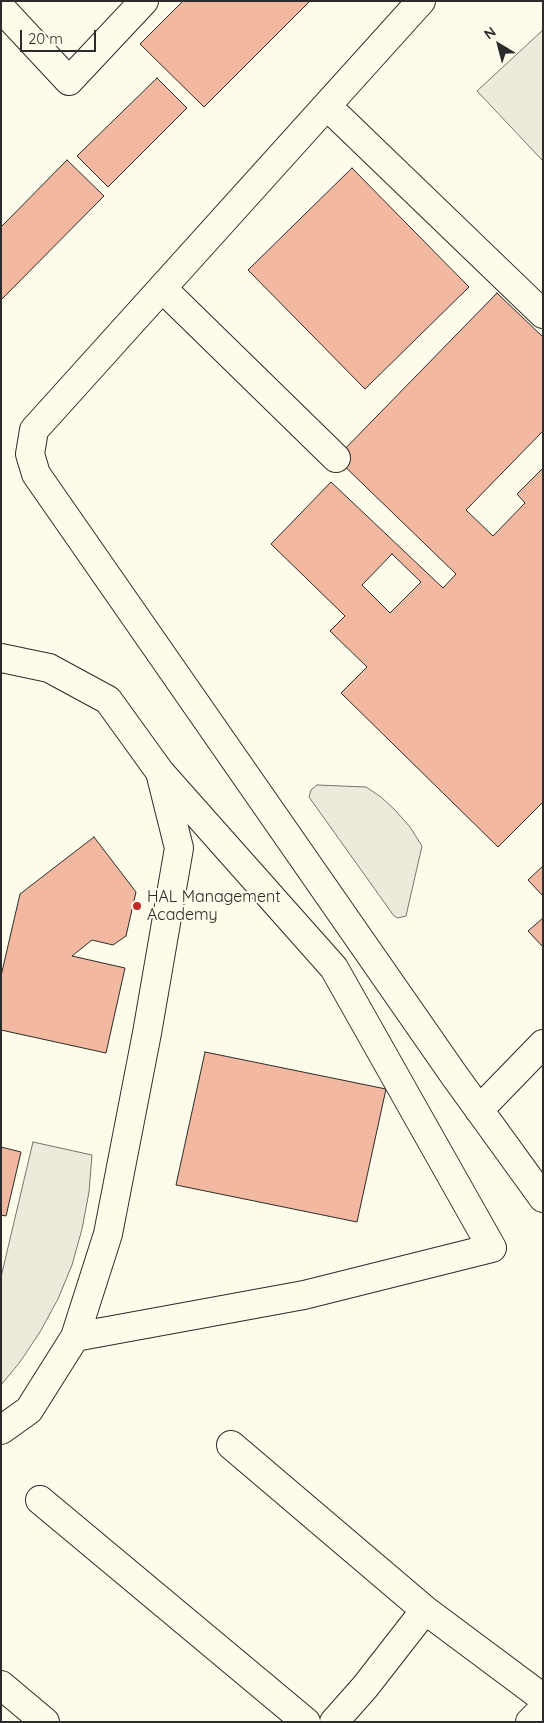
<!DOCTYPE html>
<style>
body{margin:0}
#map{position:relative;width:544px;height:1723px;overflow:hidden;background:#fdfbea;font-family:Quicksand,sans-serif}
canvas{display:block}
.frame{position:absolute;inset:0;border:2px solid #2b2b2b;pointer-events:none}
.north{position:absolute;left:474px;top:20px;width:50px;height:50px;-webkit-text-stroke:4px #fdfbea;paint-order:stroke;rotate:323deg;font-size:14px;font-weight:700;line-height:20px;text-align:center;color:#2b2b2b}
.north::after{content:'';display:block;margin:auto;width:18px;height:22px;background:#2b2b2b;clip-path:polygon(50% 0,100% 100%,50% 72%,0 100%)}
.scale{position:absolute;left:20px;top:30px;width:76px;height:22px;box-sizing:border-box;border:2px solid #2b2b2b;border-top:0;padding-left:6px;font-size:15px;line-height:18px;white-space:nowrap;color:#2b2b2b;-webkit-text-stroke:4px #fdfbea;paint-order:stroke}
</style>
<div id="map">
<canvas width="544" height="1723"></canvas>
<div class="frame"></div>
<div class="north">N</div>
<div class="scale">20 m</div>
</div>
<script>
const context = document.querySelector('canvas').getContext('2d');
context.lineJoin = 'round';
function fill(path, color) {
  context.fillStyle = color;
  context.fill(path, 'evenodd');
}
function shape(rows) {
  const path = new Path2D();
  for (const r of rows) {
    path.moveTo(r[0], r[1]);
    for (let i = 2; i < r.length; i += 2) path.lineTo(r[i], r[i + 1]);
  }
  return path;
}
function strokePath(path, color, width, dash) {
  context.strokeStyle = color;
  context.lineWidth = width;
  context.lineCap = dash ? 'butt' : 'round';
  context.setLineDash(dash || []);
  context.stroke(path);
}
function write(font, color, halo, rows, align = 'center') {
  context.font = font + ' Quicksand,sans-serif';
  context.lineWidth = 4;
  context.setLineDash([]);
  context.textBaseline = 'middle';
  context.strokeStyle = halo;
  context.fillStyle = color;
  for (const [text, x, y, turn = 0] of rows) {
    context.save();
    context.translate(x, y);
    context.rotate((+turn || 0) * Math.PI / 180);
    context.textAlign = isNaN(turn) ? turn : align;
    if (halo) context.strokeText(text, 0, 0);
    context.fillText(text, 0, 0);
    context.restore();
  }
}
const green = shape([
 [543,30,543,161,477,91,543,30],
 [317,785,366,787,381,797,395,810,410,827,422,846,406,916,398,918,394,916,309,797,311,790,317,785],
 [33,1142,92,1155,89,1192,82,1229,72,1265,58,1299,40,1332,20,1362,1,1385,1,1277,33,1142]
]);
const building = shape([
 [183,1,310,1,204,107,140,44,183,1],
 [157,78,187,108,108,187,77,156,157,78],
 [67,160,104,196,1,300,1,227,67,160],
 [352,168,469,287,365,389,248,270,352,168],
 [497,293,543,337,543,431,466,510,493,536,525,503,517,494,543,468,543,802,498,847,341,693,367,667,330,631,345,616,271,544,331,482,443,588,456,574,336,458,497,293],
 [392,554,421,582,390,613,362,585,392,554],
 [94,837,136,892,126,936,113,945,92,940,72,956,125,968,106,1053,1,1030,1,976,20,894,94,837],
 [543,866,543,896,528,880,543,866],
 [543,918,543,947,528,931,543,918],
 [205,1052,386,1089,357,1222,176,1185,205,1052],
 [1,1147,21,1152,6,1216,1,1215,1,1147]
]);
const minor = shape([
 [421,1,34,430,30,454,36,474,454,1075,543,1198],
 [1,8,69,81,144,1],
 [327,106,543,314],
 [162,288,336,458],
 [1,658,49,668,108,700,160,772,179,848,147,1033,108,1234,75,1337,29,1410,1,1430],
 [479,1110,543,1044],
 [75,1337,304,1295,492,1248,334,968,160,772],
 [231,1445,425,1610],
 [40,1500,306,1722],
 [1,1685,45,1722],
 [334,1722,365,1687,425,1610,543,1698],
 [530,1722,543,1709]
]);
const markers = [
 [137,906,5,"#c62828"]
];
const poiNames = [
 ["HAL Management",147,897],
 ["Academy",147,915]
];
fill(green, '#ecebdb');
strokePath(green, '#74746e', 1);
fill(building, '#f2b8a0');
strokePath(building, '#2b2b2b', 1);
strokePath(minor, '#2b2b2b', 30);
strokePath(minor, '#fdfbea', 28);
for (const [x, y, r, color] of markers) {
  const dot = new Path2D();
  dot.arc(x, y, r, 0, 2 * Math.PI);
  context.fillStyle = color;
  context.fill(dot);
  strokePath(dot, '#fdfbea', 2);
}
write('16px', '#2b2b2b', '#fdfbea', poiNames, 'left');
</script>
